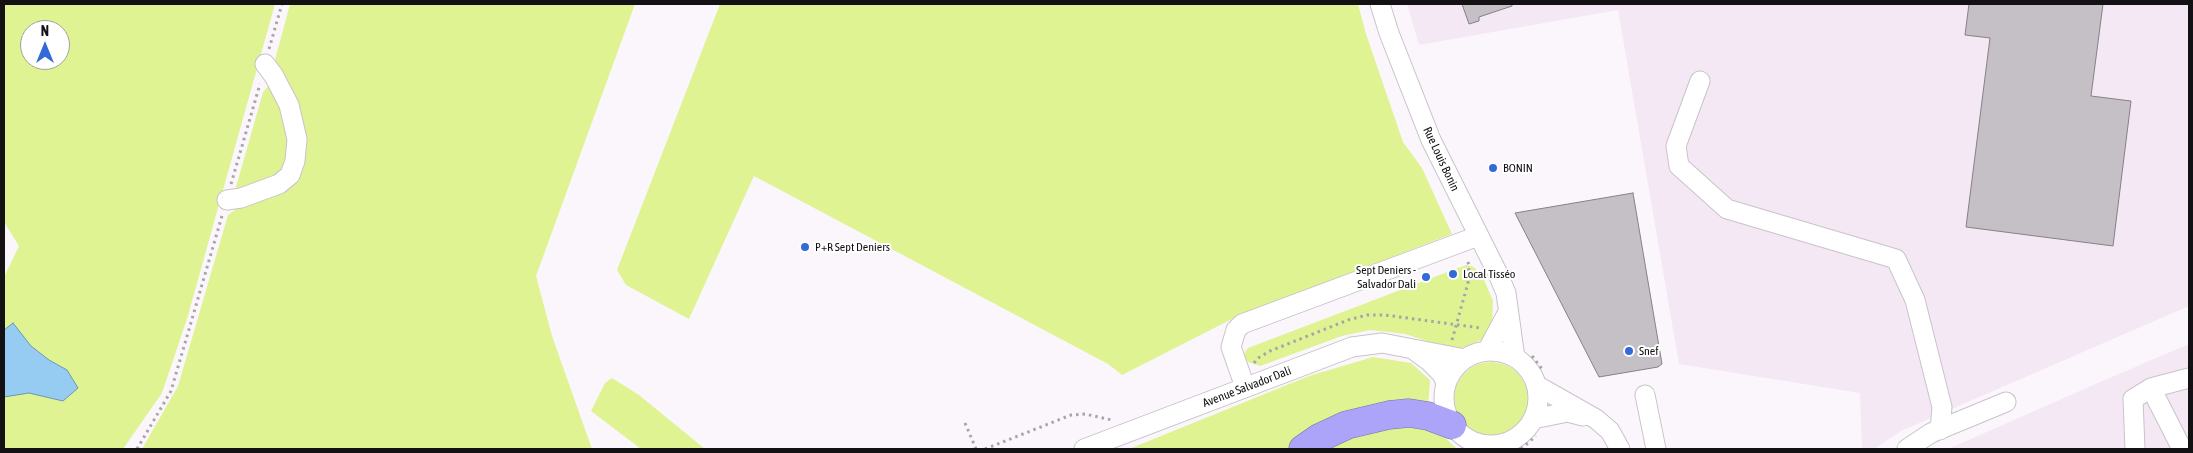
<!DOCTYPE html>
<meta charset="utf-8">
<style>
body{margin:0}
#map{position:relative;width:2193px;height:453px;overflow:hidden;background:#fbf6fc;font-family:"Asap Condensed",sans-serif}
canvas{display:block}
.frame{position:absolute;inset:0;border:5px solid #131113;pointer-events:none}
.north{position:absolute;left:20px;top:20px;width:50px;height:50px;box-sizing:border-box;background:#fff;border:1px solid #a1a0a1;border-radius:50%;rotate:0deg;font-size:14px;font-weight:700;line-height:20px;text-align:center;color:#131113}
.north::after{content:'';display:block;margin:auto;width:18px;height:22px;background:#3369d8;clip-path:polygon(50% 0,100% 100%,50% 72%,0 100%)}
</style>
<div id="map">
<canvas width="2193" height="453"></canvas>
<div class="frame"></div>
<div class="north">N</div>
</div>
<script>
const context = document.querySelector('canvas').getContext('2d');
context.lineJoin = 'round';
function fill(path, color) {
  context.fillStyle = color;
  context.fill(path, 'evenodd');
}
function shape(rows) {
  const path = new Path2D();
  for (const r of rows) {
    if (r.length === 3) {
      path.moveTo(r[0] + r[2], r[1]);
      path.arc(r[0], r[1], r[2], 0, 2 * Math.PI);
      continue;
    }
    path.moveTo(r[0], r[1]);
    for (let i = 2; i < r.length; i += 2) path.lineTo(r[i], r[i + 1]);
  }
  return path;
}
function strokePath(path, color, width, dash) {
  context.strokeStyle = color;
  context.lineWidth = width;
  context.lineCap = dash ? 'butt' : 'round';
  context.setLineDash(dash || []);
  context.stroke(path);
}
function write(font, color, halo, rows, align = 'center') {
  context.font = font + ' "Asap Condensed",sans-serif';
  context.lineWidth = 4;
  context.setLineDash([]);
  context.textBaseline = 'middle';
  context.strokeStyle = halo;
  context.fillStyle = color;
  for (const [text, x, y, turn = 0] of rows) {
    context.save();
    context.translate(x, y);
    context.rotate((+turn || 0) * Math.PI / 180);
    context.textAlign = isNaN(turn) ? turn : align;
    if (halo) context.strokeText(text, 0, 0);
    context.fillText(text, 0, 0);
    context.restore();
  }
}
const built = shape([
 [1407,4,2189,4,2189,306,1901,431,1874,449,1862,449,1860,393,1679,364,1618,10,1419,45],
 [2189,344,2189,449,1948,449,2107,379]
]);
const green = shape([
 [4,4,275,4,187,319,162,393,123,449,4,449,4,397,29,393,63,401,67,370,49,360,31,346,13,324,4,330,4,277,19,246,4,222],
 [30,30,60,30,60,60,30,60],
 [290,4,635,4,536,276,552,336,592,449,142,449,178,386,228,215,242,205,240,192,236,187,263,92,272,82,276,70,275,60],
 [720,4,1358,4,1366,34,1403,142,1422,168,1452,234,1234,318,1122,375,1108,364,754,176,689,319,626,285,617,270],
 [1466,265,1474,267,1482,275,1493,301,1492,326,1481,340,1459,349,1449,348,1405,334,1370,330,1342,336,1260,366,1248,362,1245,357,1245,352,1248,348],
 [1373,357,1411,363,1430,380,1428,408,1290,449,1129,449,1309,376],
 [1491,399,37],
 [612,378,639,395,705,449,641,449,591,411,605,383],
 [1399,420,1440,433,1457,449,1322,449,1334,442]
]);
const water = shape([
 [13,323,31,346,49,360,67,370,78,388,63,401,29,393,4,397,4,330,13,323]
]);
const building = shape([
 [1462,4,1512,4,1512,6,1479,17,1479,21,1469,24,1462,4],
 [1969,4,2103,4,2091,96,2131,101,2113,246,1966,227,1990,38,1965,35,1969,4],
 [1633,193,1662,364,1658,367,1599,377,1515,213,1633,193]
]);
const path = shape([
 [269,49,282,4],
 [231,184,260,84],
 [1452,340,1468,283,1469,265,1467,260],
 [1532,356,1542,369],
 [1254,363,1258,358,1270,351,1348,320,1367,315,1385,315,1481,328],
 [965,423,976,449],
 [137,449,171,391,222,216],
 [985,449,1071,415,1085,414,1112,420],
 [1521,449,1536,436]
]);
const minor = shape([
 [1380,4,1389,33,1431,140,1498,274,1506,293,1515,358],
 [1700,81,1676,146,1679,166,1727,209,1896,259,1915,300,1942,407,1940,430],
 [227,200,241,198,279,184,290,175,295,161,297,139,289,105,274,76,265,64],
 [1414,350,1429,361,1442,374,1446,383],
 [1487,351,1508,312],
 [1491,398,47],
 [1536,385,1596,419,1610,431,1620,449],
 [1245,387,1231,347,1236,330,1242,324,1478,236],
 [2151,388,2182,449],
 [1645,395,1656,449],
 [1533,419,1568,412,1583,416],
 [1084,449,1352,347,1382,343,1465,359],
 [1907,449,1931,433,2006,402],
 [2135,449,2133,399,2151,388,2189,378]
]);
const highway = shape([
 [1303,449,1319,438,1347,425,1389,415,1409,413,1428,416,1452,425]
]);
const markers = [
 [1493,168,5,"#3369d8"],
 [805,247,5,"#3369d8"],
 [1453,274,5,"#3369d8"],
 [1426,277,5,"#3369d8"],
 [1629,351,5,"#3369d8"]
];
const streetNames = [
 ["Rue Louis Bonin",1441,159,65],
 ["Avenue Salvador Dali",1247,387,-21]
];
const poiNames = [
 ["BONIN",1503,168],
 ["P+R Sept Deniers",815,247],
 ["Sept Deniers -",1416,270,"right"],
 ["Salvador Dali",1416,284,"right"],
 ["Local Tisséo",1463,274],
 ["Snef",1639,351]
];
fill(built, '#f4e8f5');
fill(green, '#dff393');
fill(water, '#96ccf2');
strokePath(water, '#6f94af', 1);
fill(building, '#c5c0c6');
strokePath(building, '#868187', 1);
strokePath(minor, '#c9c3c9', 21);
strokePath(highway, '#7671a8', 29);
strokePath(path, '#a8a4a8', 3, [2.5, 4]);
strokePath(minor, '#fff', 19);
strokePath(highway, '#aba4f9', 28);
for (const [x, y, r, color] of markers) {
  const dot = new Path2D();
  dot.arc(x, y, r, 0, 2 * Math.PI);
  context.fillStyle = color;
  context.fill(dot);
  strokePath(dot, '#fff', 2);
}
write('12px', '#131113', '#fff', streetNames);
write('12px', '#131113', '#fff', poiNames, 'left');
</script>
